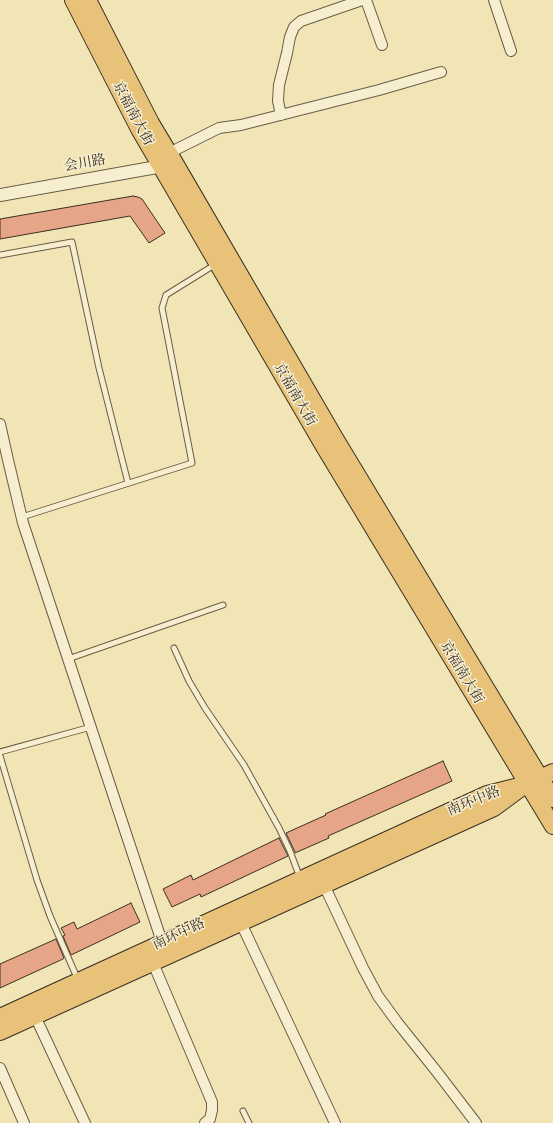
<!DOCTYPE html>
<meta charset="utf-8">
<style>
body{margin:0}
canvas{display:block;background:#f2e5b5}
</style>
<canvas width="553" height="1123"></canvas>
<script>
const context = document.querySelector('canvas').getContext('2d');
context.lineJoin = 'round';
function fill(path, color) {
  context.fillStyle = color;
  context.fill(path, 'evenodd');
}
function shape(rows) {
  const path = new Path2D();
  for (const r of rows) {
    path.moveTo(r[0], r[1]);
    for (let i = 2; i < r.length; i += 2) path.lineTo(r[i], r[i + 1]);
  }
  return path;
}
function strokePath(path, color, width, dash) {
  context.strokeStyle = color;
  context.lineWidth = width;
  context.lineCap = dash ? 'butt' : 'round';
  context.setLineDash(dash || []);
  context.stroke(path);
}
function write(font, color, halo, rows, align = 'center') {
  context.font = font + ' "IM FELL Double Pica","Noto Serif SC",serif';
  context.lineWidth = 3;
  context.setLineDash([]);
  context.textBaseline = 'middle';
  context.strokeStyle = halo;
  context.fillStyle = color;
  for (const [text, x, y, turn = 0] of rows) {
    context.save();
    context.translate(x, y);
    context.rotate((+turn || 0) * Math.PI / 180);
    context.textAlign = isNaN(turn) ? turn : align;
    if (halo) context.strokeText(text, 0, 0);
    context.fillText(text, 0, 0);
    context.restore();
  }
}
const building = shape([
 [133,196,138,197,142,199,165,233,149,243,130,216,0,239,0,219,133,196],
 [443,761,452,781,328,836,329,838,295,853,295,852,286,833,326,815,325,814,443,761],
 [279,838,288,856,201,897,200,894,172,907,163,889,191,875,193,880,279,838],
 [131,903,140,922,71,955,63,936,65,935,61,928,74,922,77,929,131,903],
 [56,939,64,958,63,959,0,988,0,964,56,939]
]);
const service = shape([
 [0,255,72,242,99,368,128,483],
 [22,517,192,463,162,308,166,295,216,264],
 [174,648,189,681,205,708,244,765,279,828,290,851,300,878],
 [68,659,223,605],
 [0,752,91,727],
 [0,756,37,880,50,916,78,980],
 [243,1111,249,1123]
]);
const minor = shape([
 [366,0,382,45],
 [494,0,511,51],
 [281,115,278,101,279,85,287,53,290,37,294,27,301,21,362,0],
 [169,153,219,128,241,125,379,90,441,72],
 [0,424,8,460,23,523,162,942],
 [324,885,363,968,378,996,397,1022,437,1072,476,1123],
 [241,923,335,1123],
 [153,963,212,1102,212,1110,210,1119,205,1123],
 [35,1016,85,1123],
 [0,1068,24,1123]
]);
const tertiary = shape([
 [0,195,168,165]
]);
const trunk = shape([
 [73,0,139,129,323,445,553,826],
 [88,0,151,123,175,163,335,438,553,799],
 [0,1017,487,794,527,784,553,772],
 [0,1032,494,808,521,788]
]);
const streetNames = [
 ["京福南大街",132,114,62],
 ["会川路",85,164,-10],
 ["京福南大街",294,395,60],
 ["京福南大街",461,673,59],
 ["南环中路",474,802,-22],
 ["南环中路",179,935,-25]
];
fill(building, '#e5a586');
strokePath(building, '#3a3024', 1);
strokePath(service, '#685d48', 7);
strokePath(minor, '#685d48', 12);
strokePath(tertiary, '#685d48', 14);
strokePath(trunk, '#3a3024', 18);
strokePath(service, '#f7eecf', 5);
strokePath(minor, '#f7eecf', 10);
strokePath(tertiary, '#f7eecf', 12);
strokePath(trunk, '#e9c27a', 16);
write('14px', '#3a3024', '#f7eecf', streetNames);
</script>
